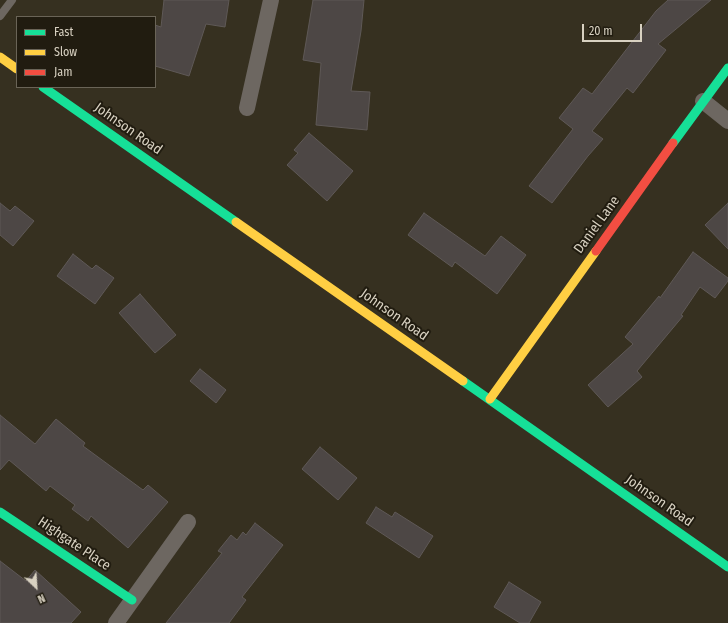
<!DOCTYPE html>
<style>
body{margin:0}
#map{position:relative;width:728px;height:623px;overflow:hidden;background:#363020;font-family:"Fira Sans Condensed",sans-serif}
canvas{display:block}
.legend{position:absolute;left:16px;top:16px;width:140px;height:72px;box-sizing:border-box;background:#211c10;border:1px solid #6a6457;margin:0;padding:5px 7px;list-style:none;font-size:12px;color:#d8d1c1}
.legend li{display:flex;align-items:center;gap:8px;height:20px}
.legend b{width:20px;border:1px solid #6a6457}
.north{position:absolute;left:16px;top:567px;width:40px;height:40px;-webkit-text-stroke:3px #211c10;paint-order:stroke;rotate:155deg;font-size:11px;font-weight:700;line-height:16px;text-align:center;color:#d8d1c1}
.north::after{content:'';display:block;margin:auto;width:14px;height:18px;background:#d8d1c1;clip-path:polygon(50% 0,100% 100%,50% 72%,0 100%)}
.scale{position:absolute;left:582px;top:24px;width:60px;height:18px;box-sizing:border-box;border:2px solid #d8d1c1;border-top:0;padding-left:5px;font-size:12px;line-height:14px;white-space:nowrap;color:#d8d1c1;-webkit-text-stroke:3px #211c10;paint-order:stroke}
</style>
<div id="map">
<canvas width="728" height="623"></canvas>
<ul class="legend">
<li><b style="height:5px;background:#16e098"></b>Fast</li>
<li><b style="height:5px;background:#ffcf43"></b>Slow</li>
<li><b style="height:5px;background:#f24e42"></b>Jam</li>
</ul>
<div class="north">N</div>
<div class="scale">20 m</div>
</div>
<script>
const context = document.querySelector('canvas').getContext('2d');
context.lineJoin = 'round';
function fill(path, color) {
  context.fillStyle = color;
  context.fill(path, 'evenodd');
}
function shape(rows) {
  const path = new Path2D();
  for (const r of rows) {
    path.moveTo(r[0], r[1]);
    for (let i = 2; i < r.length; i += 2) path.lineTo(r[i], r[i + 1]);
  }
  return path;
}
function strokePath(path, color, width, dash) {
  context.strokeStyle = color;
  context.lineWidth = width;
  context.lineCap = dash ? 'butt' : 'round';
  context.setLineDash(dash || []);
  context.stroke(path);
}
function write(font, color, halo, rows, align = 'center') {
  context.font = font + ' "Fira Sans Condensed",sans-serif';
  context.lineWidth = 4;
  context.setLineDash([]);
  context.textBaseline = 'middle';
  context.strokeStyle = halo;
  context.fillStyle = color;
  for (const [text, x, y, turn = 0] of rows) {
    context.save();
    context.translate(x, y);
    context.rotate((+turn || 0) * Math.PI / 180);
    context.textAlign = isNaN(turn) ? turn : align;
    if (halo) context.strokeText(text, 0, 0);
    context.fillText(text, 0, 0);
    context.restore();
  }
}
const building = shape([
 [164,0,229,0,225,27,206,24,189,76,155,66,155,25,161,27,164,0],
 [313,0,364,0,361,31,351,91,370,92,367,130,316,125,321,63,303,60,313,0],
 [668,0,711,0,658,44,666,50,633,93,627,88,592,131,603,139,588,156,552,203,529,186,573,129,559,118,583,88,592,94,656,11,668,0],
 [309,133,353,171,327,201,287,165,298,153,294,150,309,133],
 [0,203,10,211,15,206,34,221,13,246,0,235,0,203],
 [728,203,728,249,705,225,728,203],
 [424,213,485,256,501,236,526,255,497,294,455,262,452,267,408,235,424,213],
 [693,252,728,278,728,281,715,298,700,287,681,315,683,316,637,371,642,377,608,407,588,385,633,344,625,337,659,296,660,298,693,252],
 [73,254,92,269,96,265,114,278,95,304,57,276,73,254],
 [140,294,176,335,155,353,119,313,140,294],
 [200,369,226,390,216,403,190,381,200,369],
 [0,415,35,444,56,419,85,443,83,446,143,490,148,485,168,502,128,548,91,516,88,521,72,509,75,505,50,486,46,491,9,460,0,470,0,415],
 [320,447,357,478,338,500,302,469,320,447],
 [376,507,392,517,395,512,433,536,419,558,366,523,376,507],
 [255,523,283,545,242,597,246,600,229,623,166,623,222,553,218,551,231,535,237,540,243,532,246,535,255,523],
 [0,561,26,581,35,570,81,612,71,623,0,623,0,561],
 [509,582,541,602,529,623,520,623,494,607,509,582]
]);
const lane = shape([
 [0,16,12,0]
]);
const street = shape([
 [703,101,728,121],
 [247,108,271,0],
 [116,623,188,522]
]);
const fast = shape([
 [43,87,236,222],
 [673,143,728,68],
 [463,381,728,567],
 [0,512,132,600]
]);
const slow = shape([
 [0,57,17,69],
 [236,222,463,381],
 [490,399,596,251]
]);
const jam = shape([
 [596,251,673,143]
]);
const streetNames = [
 ["Johnson Road",128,129,35],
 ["Daniel Lane",597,225,-54],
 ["Johnson Road",394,315,35],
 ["Johnson Road",659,501,35],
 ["Highgate Place",74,544,34]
];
fill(building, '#4d4745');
strokePath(building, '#5f5957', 1);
strokePath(lane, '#6d6761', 8);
strokePath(street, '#6d6761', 16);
strokePath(fast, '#16e098', 9);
strokePath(slow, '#ffcf43', 9);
strokePath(jam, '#f24e42', 9);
write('14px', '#d8d1c1', '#211c10', streetNames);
</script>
